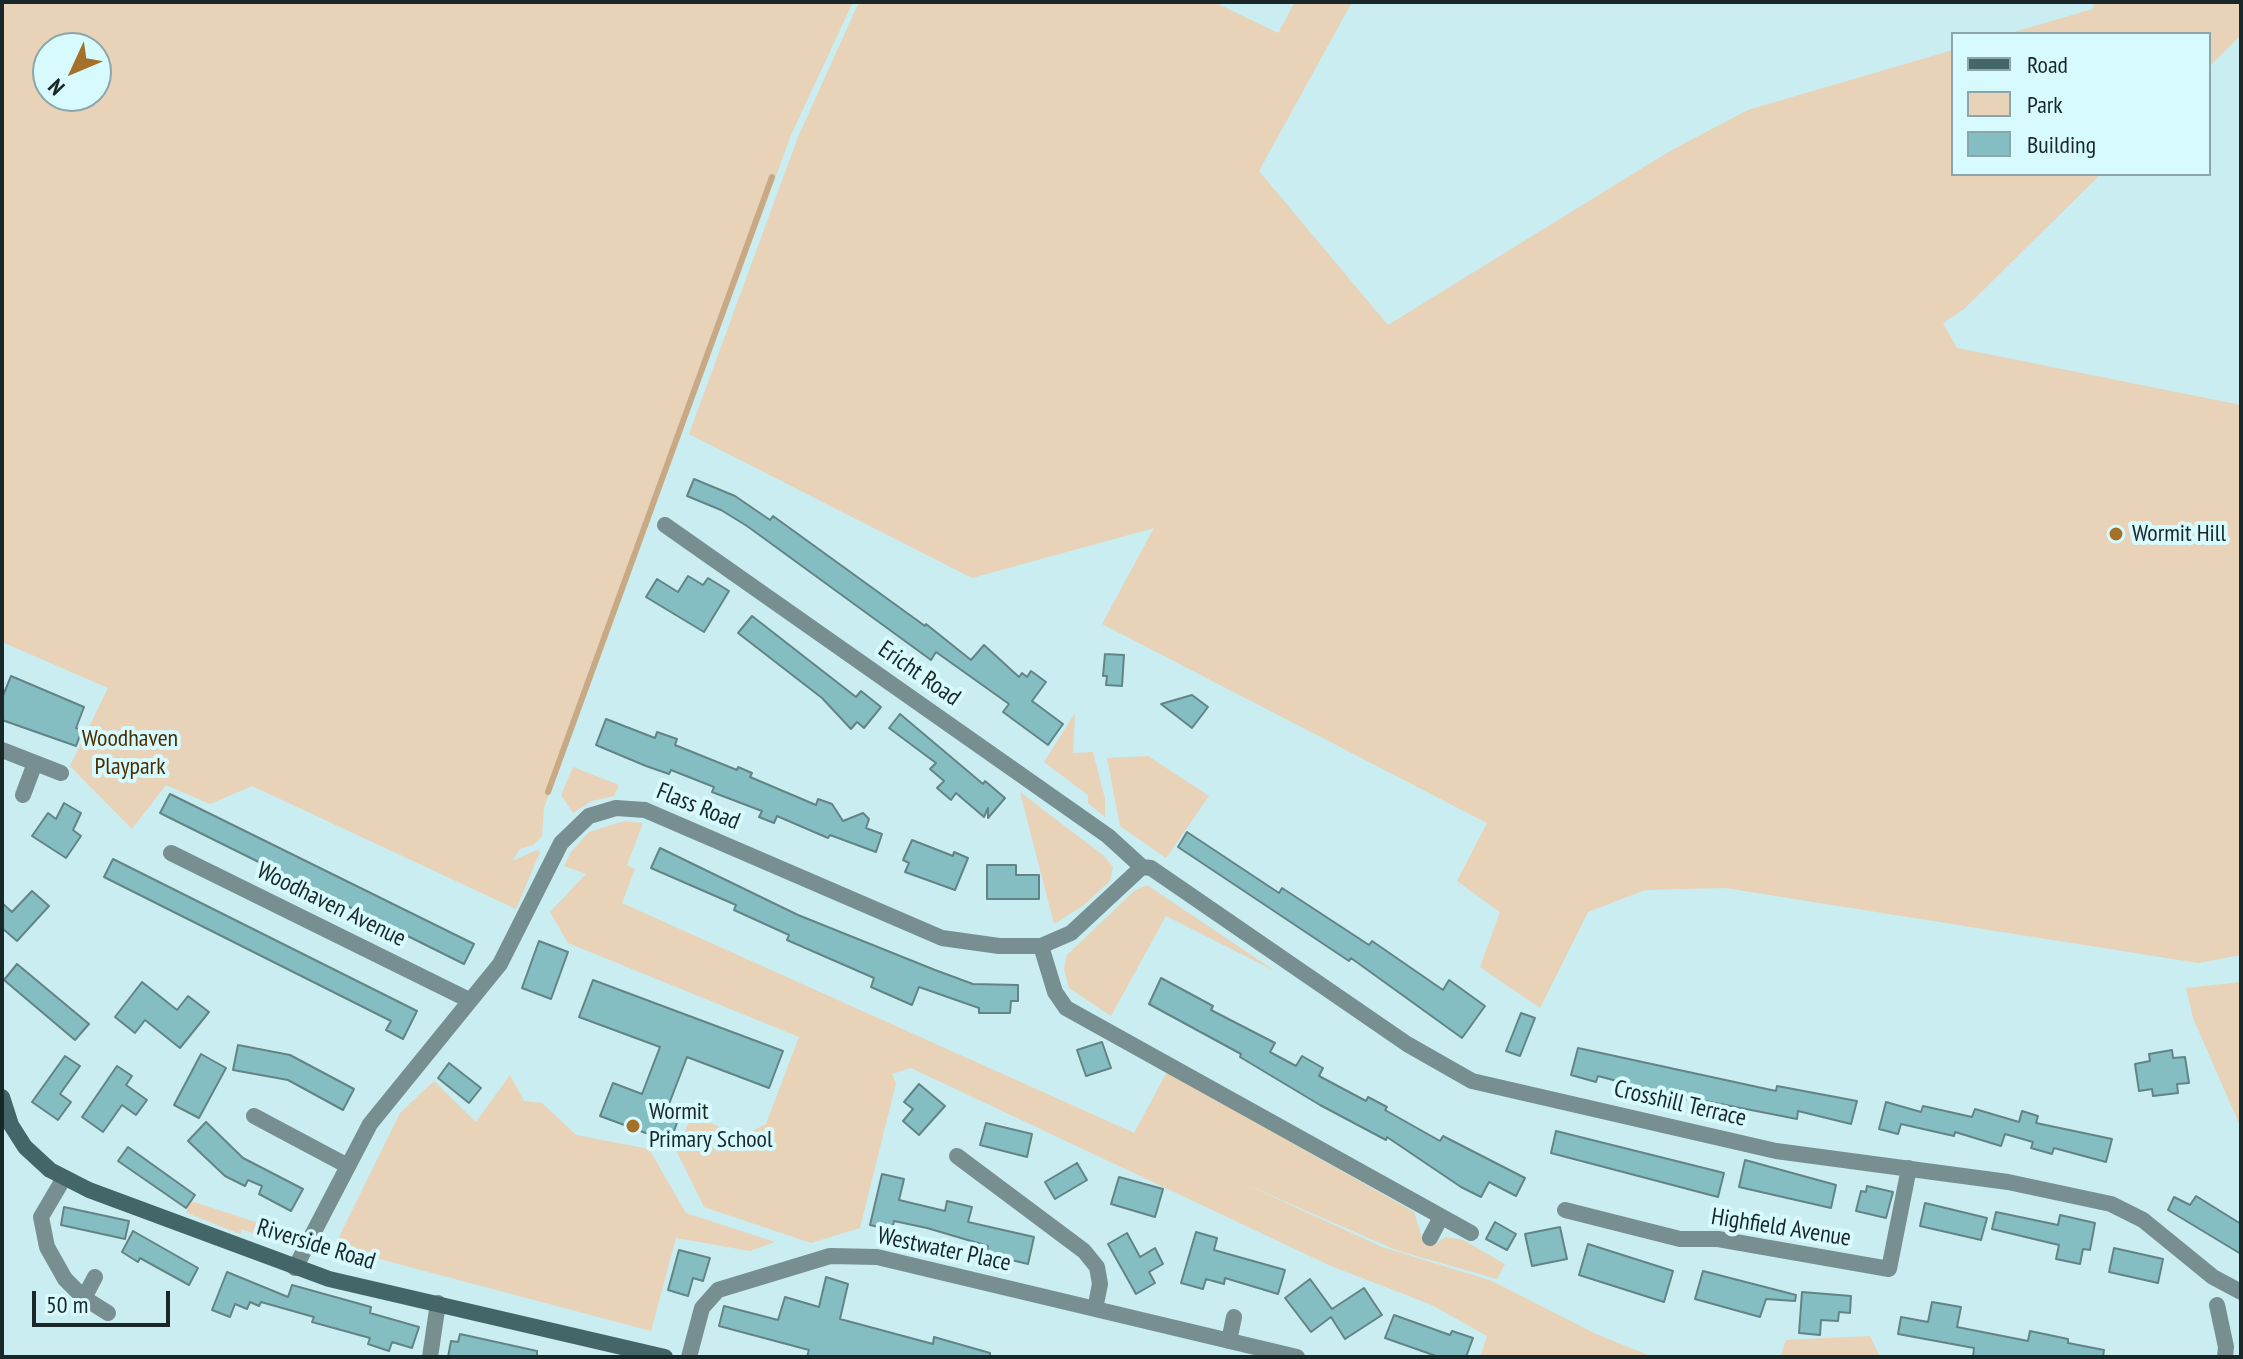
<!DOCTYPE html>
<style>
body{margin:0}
#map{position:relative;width:2243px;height:1359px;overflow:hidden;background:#c9edf0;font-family:"PT Sans Narrow",sans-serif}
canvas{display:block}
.frame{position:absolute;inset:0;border:4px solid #1a2729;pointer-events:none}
.legend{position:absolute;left:1951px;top:32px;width:260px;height:144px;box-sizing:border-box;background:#d6fafd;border:2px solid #8ba6a8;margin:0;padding:10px 14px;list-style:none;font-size:24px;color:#1a2729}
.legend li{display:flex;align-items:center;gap:16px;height:40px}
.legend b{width:40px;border:2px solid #8ba6a8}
.north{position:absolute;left:32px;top:32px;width:80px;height:80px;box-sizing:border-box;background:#d6fafd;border:2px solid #8ba6a8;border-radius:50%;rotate:226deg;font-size:22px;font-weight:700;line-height:32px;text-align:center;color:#1a2729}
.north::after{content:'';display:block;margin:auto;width:28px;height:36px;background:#a5712a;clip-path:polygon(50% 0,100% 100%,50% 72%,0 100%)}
.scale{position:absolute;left:32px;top:1291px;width:138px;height:36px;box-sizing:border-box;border:4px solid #1a2729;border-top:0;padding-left:10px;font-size:24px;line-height:28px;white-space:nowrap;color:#1a2729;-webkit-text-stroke:6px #d6fafd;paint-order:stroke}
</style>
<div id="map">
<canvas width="2243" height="1359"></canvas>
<div class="frame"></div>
<ul class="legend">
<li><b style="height:10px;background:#436669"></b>Road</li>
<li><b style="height:22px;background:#e8d2b8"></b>Park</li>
<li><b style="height:22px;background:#84bec2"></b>Building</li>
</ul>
<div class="north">N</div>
<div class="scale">50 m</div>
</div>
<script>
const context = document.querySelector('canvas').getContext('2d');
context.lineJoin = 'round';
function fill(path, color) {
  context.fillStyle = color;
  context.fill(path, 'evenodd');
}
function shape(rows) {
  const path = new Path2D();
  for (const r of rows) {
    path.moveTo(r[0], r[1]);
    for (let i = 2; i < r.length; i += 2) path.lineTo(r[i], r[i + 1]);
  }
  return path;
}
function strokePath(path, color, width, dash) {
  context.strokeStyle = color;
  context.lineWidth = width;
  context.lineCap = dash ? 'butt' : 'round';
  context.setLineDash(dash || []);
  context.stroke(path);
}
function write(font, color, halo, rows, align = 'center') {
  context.font = font + ' "PT Sans Narrow",sans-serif';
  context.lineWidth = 8;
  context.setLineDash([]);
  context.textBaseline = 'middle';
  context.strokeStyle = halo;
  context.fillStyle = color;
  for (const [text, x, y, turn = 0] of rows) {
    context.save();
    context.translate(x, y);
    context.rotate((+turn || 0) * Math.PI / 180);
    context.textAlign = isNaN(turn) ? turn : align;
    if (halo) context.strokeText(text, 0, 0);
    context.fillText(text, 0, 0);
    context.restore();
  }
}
const green = shape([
 [2,2,853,2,791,135,544,808,542,836,533,845,520,849,512,861,537,850,540,852,516,909,252,786,210,804,166,785,132,829,70,766,108,688,2,642],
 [48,48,96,48,96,96,48,96],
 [859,2,1214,2,1278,33,1295,2,1352,2,1259,171,1388,325,1670,151,1748,110,1953,50,1953,174,2101,174,1964,309,1943,323,1957,348,2241,405,2241,955,2198,963,1725,888,1645,890,1588,912,1540,1008,1480,967,1500,912,1457,881,1487,823,1102,624,1154,528,972,578,689,434,798,137],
 [2094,2,2241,2,2241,35,2209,67,2209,34,2007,34,2093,9],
 [1075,713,1073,753,1093,752,1105,799,1105,817,1088,803,1088,795,1044,762],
 [1148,756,1209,796,1166,858,1120,826,1107,758],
 [573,767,619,785,614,796,592,801,573,813,561,795],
 [1020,792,1104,856,1113,867,1110,881,1084,905,1054,924],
 [625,821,643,823,627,865,635,869,622,903,1134,1133,1167,1072,1414,1212,1424,1244,1433,1246,1445,1237,1463,1240,1505,1264,1497,1279,1396,1250,1236,1180,1382,1247,1492,1281,1594,1333,1653,1357,1480,1357,1487,1336,1432,1305,1331,1266,911,1068,892,1074,896,1083,860,1228,811,1243,704,1207,676,1150,692,1116,743,1136,766,1124,799,1037,568,943,550,912,586,874,564,866,571,852,589,832],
 [1147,885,1162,895,1275,971,1166,916,1111,1016,1069,988,1064,969,1067,955,1134,891],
 [2241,982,2241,1128,2193,1018,2186,988],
 [510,1075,524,1101,542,1103,576,1135,649,1149,686,1213,775,1242,750,1251,676,1238,651,1331,334,1247,400,1113,434,1081,476,1122],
 [191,1201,289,1233,286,1240,271,1241,242,1229,240,1234,187,1213,186,1208],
 [1870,1336,1880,1357,1780,1357,1786,1340]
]);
const stream = shape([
 [548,792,772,177]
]);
const building = shape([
 [694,479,735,496,770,520,773,516,925,626,926,624,971,660,984,645,1019,677,1022,673,1027,677,1031,671,1046,682,1032,701,1063,724,1048,745,1003,712,1009,704,936,652,931,660,747,526,721,510,687,496,694,479],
 [688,576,703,585,708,578,729,591,704,632,646,597,657,579,678,592,688,576],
 [752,616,856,697,861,691,881,707,864,728,857,722,851,729,822,698,738,633,752,616],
 [1105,654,1124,655,1122,686,1106,685,1107,676,1103,676,1105,654],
 [11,676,84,707,76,728,82,730,76,746,2,720,2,698,11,676],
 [1192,695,1208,707,1192,728,1161,704,1192,695],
 [900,714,983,784,985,781,1005,798,988,818,988,808,984,817,956,793,951,800,937,788,944,781,930,769,936,763,889,728,900,714],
 [606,719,655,738,657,732,677,739,675,745,737,770,738,767,752,773,750,777,816,805,818,799,832,804,843,821,863,813,869,819,866,828,882,834,876,852,830,835,828,838,777,816,774,823,759,817,762,811,712,792,714,787,671,770,669,774,646,766,596,745,606,719],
 [170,794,474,944,464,964,160,813,170,794],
 [64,803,81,813,73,830,81,836,66,858,32,836,48,813,56,819,64,803],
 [1187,832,1279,893,1282,888,1369,945,1372,941,1443,990,1449,980,1485,1006,1462,1038,1351,958,1349,961,1178,847,1187,832],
 [912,840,953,856,954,852,968,858,955,890,905,872,909,863,903,860,912,840],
 [660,848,798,915,935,970,973,984,1018,985,1018,1001,1011,1001,1010,1013,979,1013,979,1008,919,987,912,1005,871,987,874,978,787,940,789,935,734,910,736,905,651,868,660,848],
 [113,859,417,1011,403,1039,386,1030,391,1021,104,877,113,859],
 [987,865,1016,865,1016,875,1039,875,1039,899,987,899,987,865],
 [32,891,49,906,17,941,2,928,2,903,12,912,32,891],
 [539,941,568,952,551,999,522,988,539,941],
 [17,964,89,1024,75,1040,4,980,17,964],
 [1161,978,1213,1006,1211,1010,1275,1043,1270,1052,1296,1066,1302,1056,1323,1068,1319,1076,1366,1101,1368,1097,1387,1107,1385,1110,1440,1141,1443,1136,1525,1178,1516,1196,1489,1182,1481,1197,1461,1187,1387,1137,1386,1140,1320,1105,1240,1057,1241,1054,1149,1004,1161,978],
 [593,980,783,1051,769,1088,687,1057,669,1104,682,1109,670,1142,600,1116,613,1083,642,1094,660,1047,579,1017,593,980],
 [142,982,177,1010,188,996,209,1012,180,1048,145,1020,135,1033,115,1017,142,982],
 [1521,1013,1535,1018,1520,1056,1506,1051,1521,1013],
 [1102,1042,1111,1068,1086,1076,1077,1050,1102,1042],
 [238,1045,290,1055,354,1089,343,1110,288,1080,233,1070,238,1045],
 [1578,1048,1776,1091,1777,1086,1857,1101,1851,1124,1798,1111,1797,1119,1700,1100,1700,1103,1598,1076,1596,1082,1571,1075,1578,1048],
 [2172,1050,2173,1058,2185,1057,2189,1083,2177,1084,2178,1093,2153,1096,2152,1089,2139,1091,2135,1064,2150,1061,2149,1054,2172,1050],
 [201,1054,226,1068,199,1118,174,1105,201,1054],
 [65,1056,80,1066,60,1094,71,1102,58,1120,32,1102,65,1056],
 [449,1063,481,1088,469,1103,438,1078,449,1063],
 [117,1066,132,1076,126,1085,147,1100,136,1115,122,1105,103,1132,82,1117,117,1066],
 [919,1084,945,1106,919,1135,903,1121,913,1109,904,1102,919,1084],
 [1886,1102,1921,1112,1923,1106,1972,1117,1975,1109,2019,1122,2022,1111,2038,1116,2036,1123,2112,1139,2106,1162,2054,1148,2052,1154,2031,1148,2033,1142,2005,1134,2001,1146,1955,1132,1954,1136,1901,1124,1898,1134,1879,1129,1886,1102],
 [206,1122,243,1158,303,1189,291,1211,259,1194,262,1186,248,1180,245,1186,225,1176,188,1141,206,1122],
 [986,1123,1032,1134,1027,1157,980,1145,986,1123],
 [1556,1131,1724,1173,1718,1197,1551,1153,1556,1131],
 [128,1147,195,1195,186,1208,118,1161,128,1147],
 [1745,1160,1836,1185,1831,1208,1739,1187,1745,1160],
 [1077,1163,1087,1180,1055,1199,1045,1182,1077,1163],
 [882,1174,904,1179,899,1200,945,1211,947,1201,972,1207,968,1222,1034,1237,1028,1264,986,1254,988,1246,927,1228,894,1221,892,1230,870,1225,882,1174],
 [1119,1177,1163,1189,1155,1217,1111,1204,1119,1177],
 [1867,1186,1893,1192,1886,1218,1856,1211,1861,1191,1866,1192,1867,1186],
 [2196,1196,2241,1224,2241,1254,2168,1210,2174,1197,2190,1205,2196,1196],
 [1925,1203,1987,1218,1981,1240,1920,1226,1925,1203],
 [64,1207,129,1221,125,1239,61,1225,64,1207],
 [1996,1212,2058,1225,2060,1215,2095,1223,2090,1250,2083,1249,2080,1264,2056,1259,2059,1245,1992,1229,1996,1212],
 [1495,1222,1516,1234,1507,1250,1486,1239,1495,1222],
 [1560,1227,1567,1259,1532,1266,1525,1234,1560,1227],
 [133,1231,198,1268,189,1285,140,1258,138,1262,122,1252,133,1231],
 [1196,1232,1217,1238,1214,1250,1285,1270,1278,1294,1225,1278,1224,1284,1206,1279,1203,1289,1181,1283,1196,1232],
 [1127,1233,1140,1257,1155,1248,1163,1264,1149,1272,1155,1283,1136,1294,1108,1244,1127,1233],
 [1588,1244,1673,1271,1664,1302,1579,1275,1588,1244],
 [2114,1248,2163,1259,2158,1283,2109,1272,2114,1248],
 [679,1250,710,1258,703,1281,693,1278,688,1296,668,1290,679,1250],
 [1703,1271,1796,1295,1795,1301,1766,1299,1760,1317,1695,1299,1703,1271],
 [227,1272,288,1297,292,1285,371,1307,370,1313,419,1327,412,1348,392,1342,389,1351,368,1344,370,1338,312,1322,314,1317,261,1302,259,1306,250,1302,247,1309,235,1304,230,1317,212,1310,227,1272],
 [826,1277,848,1284,840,1319,933,1344,934,1337,990,1353,990,1357,807,1357,809,1350,719,1326,724,1306,778,1320,785,1297,819,1307,826,1277],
 [1310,1279,1332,1309,1364,1288,1382,1315,1345,1339,1331,1317,1311,1332,1285,1298,1310,1279],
 [1802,1292,1851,1296,1850,1313,1839,1312,1838,1321,1821,1320,1820,1335,1799,1333,1802,1292],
 [1932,1302,1961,1307,1957,1327,2028,1341,2030,1331,2068,1339,2068,1343,2104,1350,2103,1357,1973,1357,1974,1348,1898,1334,1901,1317,1928,1322,1932,1302],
 [1394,1315,1450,1335,1452,1331,1473,1338,1466,1357,1439,1357,1385,1338,1394,1315],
 [460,1334,537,1351,537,1357,448,1357,451,1341,458,1342,460,1334]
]);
const minor = shape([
 [665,525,1108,836,1142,867],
 [2,750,61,773],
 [23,795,35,763],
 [171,853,469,1000],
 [1142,867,1151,868,1407,1044,1472,1081,1776,1151,2008,1182,2111,1204,2143,1220,2213,1277,2241,1292],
 [1041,946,1055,992,1066,1008,1471,1233],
 [254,1116,346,1165],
 [957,1156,1084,1251,1097,1267,1100,1284,1095,1309],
 [64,1178,41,1217,47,1247,65,1279,84,1298,108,1313],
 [1565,1210,1680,1239,1718,1239,1889,1269,1909,1168],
 [1430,1238,1441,1217],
 [295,1268,370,1124,500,964,561,843,589,816,616,808,645,810,942,938,999,946,1041,946,1071,933,1142,867],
 [84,1298,95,1277],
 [2217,1305,2226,1347,2225,1357],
 [1229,1341,1234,1317],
 [430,1357,438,1303],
 [689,1357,702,1308,718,1290,830,1256,877,1257,1297,1357]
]);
const secondary = shape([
 [2,1097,11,1125,25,1147,50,1170,89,1190,329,1279,665,1357]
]);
const markers = [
 [2116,534,8,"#a5712a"],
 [633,1126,8,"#a5712a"]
];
const poiNames = [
 ["Wormit Hill",2132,534],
 ["Wormit",649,1112],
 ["Primary School",649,1140]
];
const streetNames = [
 ["Ericht Road",919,674,35],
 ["Flass Road",698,807,22],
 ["Woodhaven Avenue",331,905,26],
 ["Crosshill Terrace",1680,1104,13],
 ["Highfield Avenue",1781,1228,9],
 ["Riverside Road",316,1245,17],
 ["Westwater Place",944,1250,12]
];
const parkNames = [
 ["Woodhaven",130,739],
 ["Playpark",130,767]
];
fill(green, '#e8d2b8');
strokePath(stream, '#c8a986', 6);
fill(building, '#84bec2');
strokePath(building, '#638486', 2);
strokePath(minor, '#788f91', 16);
strokePath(secondary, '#436669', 16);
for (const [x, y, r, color] of markers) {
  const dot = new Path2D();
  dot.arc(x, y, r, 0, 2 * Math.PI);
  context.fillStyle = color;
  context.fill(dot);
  strokePath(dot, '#d6fafd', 3);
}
write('24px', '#1a2729', '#d6fafd', poiNames, 'left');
write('24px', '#1a2729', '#d6fafd', streetNames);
write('24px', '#4b2d00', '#d6fafd', parkNames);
</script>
